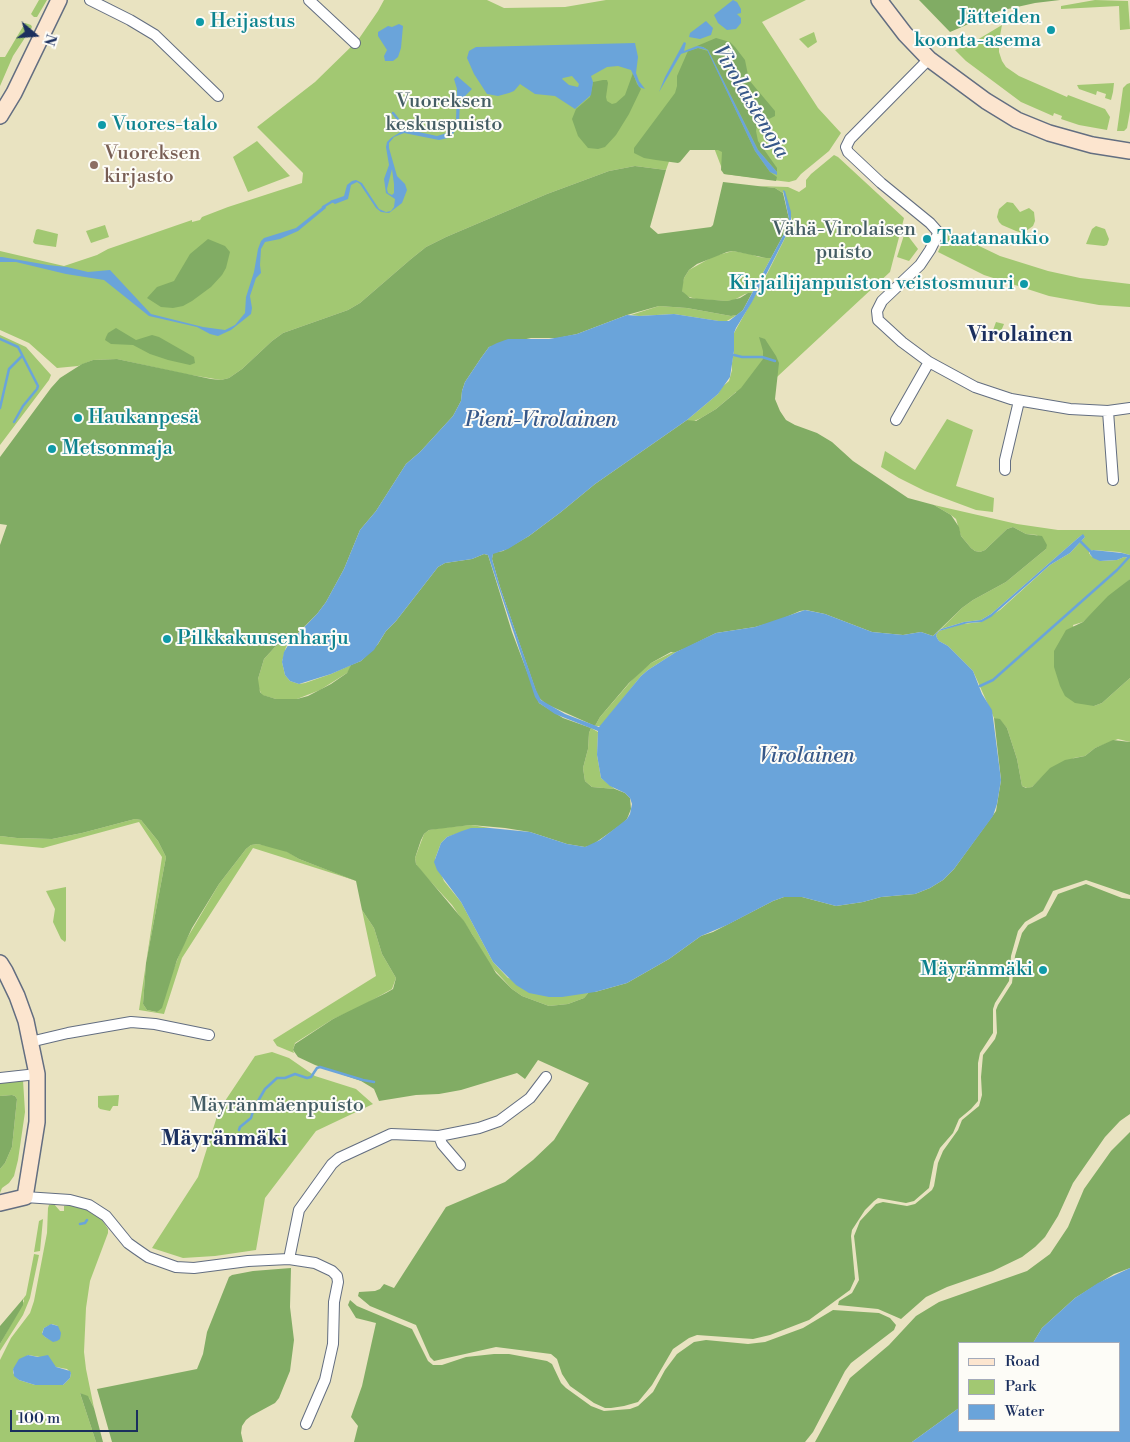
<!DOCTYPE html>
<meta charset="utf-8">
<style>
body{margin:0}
#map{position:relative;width:1130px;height:1442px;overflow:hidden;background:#e9e3c1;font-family:"Libre Bodoni",serif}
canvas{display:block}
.legend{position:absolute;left:958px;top:1342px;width:162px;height:90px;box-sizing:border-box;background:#fdfcf7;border:1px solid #a3aaba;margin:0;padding:6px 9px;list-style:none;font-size:15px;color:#1b2f5e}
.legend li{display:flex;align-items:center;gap:10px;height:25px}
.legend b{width:25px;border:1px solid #a3aaba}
.north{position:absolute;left:10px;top:10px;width:50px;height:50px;-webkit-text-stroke:4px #fdfcf7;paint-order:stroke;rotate:108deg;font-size:14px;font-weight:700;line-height:20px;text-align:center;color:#1b2f5e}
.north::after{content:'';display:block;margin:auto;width:18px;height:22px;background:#1b2f5e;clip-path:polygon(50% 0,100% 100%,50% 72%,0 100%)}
.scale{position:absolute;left:10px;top:1410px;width:128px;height:22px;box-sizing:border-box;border:2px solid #1b2f5e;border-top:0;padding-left:6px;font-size:15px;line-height:18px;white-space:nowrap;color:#1b2f5e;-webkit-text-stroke:4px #fdfcf7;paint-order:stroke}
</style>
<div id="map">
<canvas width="1130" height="1442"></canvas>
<ul class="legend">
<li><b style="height:6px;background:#fce5cf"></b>Road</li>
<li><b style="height:14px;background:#a2c872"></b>Park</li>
<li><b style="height:14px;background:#6aa4da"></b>Water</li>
</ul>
<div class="north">N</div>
<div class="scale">100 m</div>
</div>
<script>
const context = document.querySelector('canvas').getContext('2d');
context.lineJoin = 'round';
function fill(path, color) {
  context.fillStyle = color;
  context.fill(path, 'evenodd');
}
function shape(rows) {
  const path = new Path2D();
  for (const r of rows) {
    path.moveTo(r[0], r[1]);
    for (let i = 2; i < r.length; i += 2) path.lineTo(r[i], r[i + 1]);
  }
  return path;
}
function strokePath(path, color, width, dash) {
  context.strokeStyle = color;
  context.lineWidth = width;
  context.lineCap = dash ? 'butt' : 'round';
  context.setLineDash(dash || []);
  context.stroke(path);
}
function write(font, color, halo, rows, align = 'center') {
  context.font = font + ' "Libre Bodoni",serif';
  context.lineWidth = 4;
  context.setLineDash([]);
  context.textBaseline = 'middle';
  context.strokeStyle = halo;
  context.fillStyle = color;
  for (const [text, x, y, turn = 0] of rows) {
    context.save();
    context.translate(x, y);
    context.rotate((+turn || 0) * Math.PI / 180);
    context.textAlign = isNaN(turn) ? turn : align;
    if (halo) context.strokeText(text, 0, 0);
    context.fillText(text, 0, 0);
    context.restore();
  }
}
const green = shape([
 [39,0,47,0,37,17,34,17,31,14],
 [384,0,487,0,504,8,565,7,606,0,806,0,762,22,818,108,841,133,829,151,801,174,796,180,789,182,724,174,708,132,682,125,666,170,635,166,609,171,547,194,446,237,426,247,411,259,360,303,348,310,283,333,272,341,242,369,229,378,221,380,185,374,117,359,93,360,78,366,57,368,29,343,0,330,0,251,64,266,97,255,108,249,192,220,192,222,200,220,202,217,228,207,302,183,303,173,257,127,315,82,358,40,378,11],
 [1095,0,1128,1,1130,29,1120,30,1119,6,1061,9,1061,6],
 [25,23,31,25,32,27,13,56,0,86,0,57,5,57],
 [1002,25,999,41,999,52,1002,61,1006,67,1019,76,1067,97,1068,95,1105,109,1110,117,1107,130,1079,125,1061,119,1062,116,1054,113,1053,116,1021,102,966,61,955,50,972,43],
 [814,32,817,42,808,48,799,39],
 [1114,83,1113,92,1111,100,1105,98,1106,94,1097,91,1096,95,1079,89,1077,85],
 [1130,83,1130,111,1127,128,1124,131,1117,131,1123,88,1127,84],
 [257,141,290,176,248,192,233,157],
 [834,155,838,157,904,218,890,272,750,402,736,392,716,409,701,418,692,422,687,420,718,394,722,387,729,381,732,370,732,363,734,351,734,333,768,272,791,226,792,220,783,191,783,193,775,188,758,186,788,187,799,192,806,187,806,180,811,174],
 [1007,202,1013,203,1020,212,1029,208,1034,212,1035,221,1033,226,1026,231,1022,233,1016,231,1002,225,999,222,997,217,999,209],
 [105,225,109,237,91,243,86,231],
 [1096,226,1105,229,1109,239,1107,245,1104,246,1086,244,1092,229],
 [38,229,58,234,56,247,35,244,33,242,36,230],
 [948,231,1000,256,1048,271,1080,278,1130,284,1130,307,1099,305,1049,296,984,275,938,252],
 [905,232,918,249,909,261,897,257],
 [733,251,750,254,759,257,771,258,752,293,745,294,734,300,727,301,696,299,686,296,682,291,682,286,684,278,689,270,714,256],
 [659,306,687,308,731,316,737,315,725,322,674,314,639,316,631,315],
 [996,322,1004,324,999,336,992,333],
 [0,335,26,347,51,375,49,380,0,445],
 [947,419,973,430,956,486,994,498,993,512,976,510,925,491,899,478,881,467,885,451,915,470],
 [934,505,1017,524,1058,530,1130,530,1130,555,1119,552,1093,550,1090,551,1089,553,1091,556,1102,561,1117,560,1124,557,1130,558,1130,579,1083,622,1073,625,1094,706,1102,703,1130,678,1130,742,1118,739,1095,748,1085,756,1074,758,1040,779,1032,787,1027,788,1022,786,1017,759,1007,728,1000,720,994,718,973,671,948,646,939,641,937,638,936,635,939,631,962,624,981,622,1000,610,1050,565,1070,553,1085,537,1082,535,1078,538,991,614,981,620,964,622,941,629,962,608,973,600,1006,582,1046,549,1037,535,1026,534,1013,527,1007,529,985,550,980,552,975,551,971,548,961,536,956,519,951,515],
 [297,634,286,647,282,662,285,675,290,681,299,684,305,683,331,674,351,665,350,669,347,673,320,690,297,699,276,699,262,695,258,687,258,679,264,659,275,647],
 [675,651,676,652,648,670,641,676,601,726,595,726,600,717,639,672,651,663],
 [591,728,598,732,597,755,601,778,615,789,592,787,585,781,583,768,588,749,589,733],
 [135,819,141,820,158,841,166,857,146,963,143,1004,147,1010,151,1011,157,1012,183,945,219,884,246,849,251,845,258,844,278,848,288,852,299,859,357,881,253,848,182,958,164,1014,139,1010,162,857,139,822,43,848,0,844,0,836,17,838,52,839,82,833],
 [471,825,490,828,471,829,447,837,441,843,435,859,444,881,461,902,493,962,508,978,576,994,589,992,584,998,568,1004,549,1006,522,996,512,989,489,964,472,934,452,905,420,870,416,864,415,858,424,834,429,830,441,828],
 [66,887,66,940,65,942,61,939,53,922,55,909,46,891],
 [362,910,374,928,382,954,396,978,392,989,358,1008,333,1019,295,1043,293,1050,294,1053,277,1046,273,1040,376,976],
 [272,1052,289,1058,315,1076,356,1089,373,1104,316,1131,265,1198,256,1250,215,1256,183,1258,152,1248,198,1177,219,1110,255,1056],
 [23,1080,25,1112,18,1160,14,1176,9,1183,2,1188,0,1193,0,1169,5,1163,12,1147,17,1099,15,1096,12,1095,0,1096,0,1081],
 [119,1095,118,1106,113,1106,110,1111,100,1109,98,1107,98,1096],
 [54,1204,60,1211,64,1211,64,1206,72,1205,87,1210,102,1220,108,1229,108,1233,90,1281,86,1308,84,1352,86,1369,94,1408,89,1398,80,1393,96,1442,0,1442,0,1360,11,1338,30,1313,34,1301,47,1233,48,1208,49,1205],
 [52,1324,58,1326,51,1340,45,1337,42,1333,44,1328],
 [28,1355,40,1357,56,1367,67,1369,71,1373,70,1378,63,1385,35,1385,19,1380,13,1373,13,1369],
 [43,1219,40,1251,34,1252,39,1221],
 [34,1254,39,1255,30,1298,23,1315,0,1351,0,1344,24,1301,23,1299,26,1295]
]);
const forest = shape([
 [919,0,1060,0,1035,3,999,11,950,32],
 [716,38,730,42,735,47,745,60,749,80,775,111,775,116,757,125,756,131,758,141,777,168,777,172,758,150,708,50,703,47,697,46],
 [698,48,708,51,755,151,770,172,777,177,776,181,724,174,721,170,722,152,718,150,690,150,680,162,678,163,656,160,644,158,634,153,634,148,675,93,677,86,677,76,688,51],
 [633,73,637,84,641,89,629,114,616,135,605,147,598,149,588,148,578,136,572,119,576,109,590,97,593,82,603,80,607,80,608,83,606,97,607,101,612,104,616,103,625,95],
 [635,166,666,170,650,227,658,234,711,227,713,225,723,182,775,188,783,193,789,219,785,232,771,258,766,258,733,251,727,252,697,264,689,270,684,278,682,291,690,298,727,301,740,298,748,293,752,293,743,310,737,315,731,316,687,308,659,306,627,315,577,334,558,338,531,338,489,347,481,358,465,382,462,391,461,401,453,416,420,452,406,464,376,511,360,530,344,569,326,602,317,614,297,634,275,647,264,659,258,679,260,692,263,695,276,699,297,699,308,696,331,684,347,673,351,665,361,661,378,644,386,631,396,621,438,567,445,563,472,559,484,554,488,555,512,632,539,703,563,718,591,728,589,733,588,749,583,768,585,781,592,787,615,789,625,793,630,798,631,809,627,819,622,824,592,845,585,847,567,844,530,832,505,828,471,825,429,830,424,834,421,840,415,858,416,864,464,921,496,973,512,989,522,996,549,1006,568,1004,584,998,589,992,595,992,627,983,669,959,701,936,713,932,773,901,784,897,802,897,836,906,863,902,881,897,915,894,930,888,943,880,954,869,996,811,1001,780,994,718,1000,719,1007,728,1017,759,1022,786,1026,788,1032,787,1050,768,1065,760,1085,756,1095,748,1113,740,1130,742,1130,895,1086,880,1053,891,1043,911,1025,922,1018,931,1011,956,1009,981,995,1003,993,1009,993,1033,980,1053,978,1063,978,1101,971,1109,959,1119,953,1133,940,1148,934,1162,929,1188,914,1201,906,1203,878,1198,874,1201,865,1210,852,1230,851,1236,855,1279,850,1290,809,1320,770,1335,753,1339,697,1335,689,1338,673,1349,652,1385,638,1402,624,1406,611,1408,605,1408,594,1403,570,1386,562,1374,557,1359,551,1354,496,1347,434,1361,430,1357,416,1325,370,1306,358,1296,359,1292,375,1291,380,1289,384,1284,394,1288,446,1207,505,1182,533,1160,554,1140,589,1083,538,1060,525,1079,517,1073,461,1090,439,1094,416,1095,379,1101,374,1089,371,1087,361,1081,315,1065,298,1057,293,1050,295,1044,333,1019,386,993,393,989,396,978,382,954,374,928,362,910,356,881,299,859,287,852,258,844,251,845,246,849,219,884,192,928,177,960,162,1008,157,1012,147,1010,143,1004,146,963,166,857,158,841,141,820,135,819,82,833,52,839,17,838,0,836,0,545,7,525,0,524,0,457,51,388,60,378,82,364,93,360,117,359,211,379,221,380,229,378,242,369,272,341,283,333,348,310,360,303,411,259,426,247,446,237,547,194,609,171],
 [208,239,225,246,230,252,226,268,222,275,211,287,192,301,183,306,173,308,161,307,147,298,157,287,174,281,190,254],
 [116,328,136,340,152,335,159,337,194,357,195,363,190,365,168,360,150,354,133,345,111,344,105,340,106,337,108,333],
 [759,337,765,339,776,356,779,363,775,399,780,411,786,420,795,425,817,433,832,442,853,461,908,498,934,505,951,515,959,527,961,536,971,548,975,551,980,552,985,550,1007,529,1013,527,1026,534,1042,536,1047,545,1046,549,1006,582,973,600,962,608,933,636,921,632,903,635,872,632,825,614,806,610,800,611,777,621,755,627,716,633,686,648,676,652,671,652,651,663,629,683,600,717,595,726,546,704,538,697,500,587,492,559,493,553,503,551,529,536,561,512,595,484,687,420,696,421,716,409,741,388,763,359,763,351],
 [1130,579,1130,678,1102,703,1094,706,1075,703,1065,696,1060,686,1054,667,1054,651,1066,630,1083,622,1108,596],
 [1086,884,1122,898,1130,899,1130,1114,1120,1121,1105,1137,1073,1183,1058,1216,1045,1237,1035,1247,1022,1257,993,1271,947,1287,926,1297,901,1319,878,1309,838,1305,839,1301,852,1293,859,1280,854,1236,860,1221,876,1204,883,1202,907,1206,915,1204,932,1190,934,1186,938,1163,943,1151,958,1130,962,1120,979,1106,982,1095,981,1077,983,1055,995,1039,997,1033,996,1010,998,1005,1012,983,1015,956,1022,933,1028,925,1046,916,1058,894],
 [12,1095,15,1096,17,1099,12,1147,5,1163,0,1169,0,1096],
 [1130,1132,1130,1268,1114,1274,1075,1298,1042,1328,1033,1343,959,1343,959,1408,912,1442,815,1442,850,1378,889,1345,916,1316,939,1302,1027,1271,1050,1254,1068,1227,1084,1189,1111,1151],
 [291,1268,290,1307,294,1340,290,1371,279,1398,275,1403,251,1416,246,1420,242,1426,241,1433,243,1442,112,1442,97,1389,197,1369,203,1354,207,1332,229,1277,232,1275,253,1271],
 [23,1299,23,1305,0,1344,0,1326],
 [350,1300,357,1306,412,1329,428,1361,433,1365,442,1365,466,1357,494,1354,509,1354,547,1361,552,1364,561,1383,566,1388,591,1406,604,1411,630,1409,638,1406,653,1392,665,1370,677,1354,694,1342,706,1340,748,1344,765,1342,803,1328,833,1310,879,1313,890,1318,896,1325,894,1330,851,1363,845,1371,813,1432,805,1442,354,1442,358,1426,351,1417,362,1386,376,1323,356,1318,348,1305],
 [80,1393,88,1396,94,1408,103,1442,96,1442]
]);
const water = shape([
 [733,0,737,2,741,9,741,13,737,14,741,18,741,23,736,29,727,30,718,23,714,15],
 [706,21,713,28,711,35,700,39,689,37,690,33],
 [399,24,403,26,401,48,398,57,393,61,385,61,384,56,387,50,378,36,378,32,388,26,392,27],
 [684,42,686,43,684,51,697,46,703,47,708,50,758,150,777,172,777,175,770,172,755,151,707,50,698,48,681,54,659,92,665,77],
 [635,43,638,57,636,73,639,81,645,89,639,87,631,70,618,66,607,67,591,76,593,82,591,95,575,109,555,96,535,94,520,84,514,91,509,93,498,96,487,94,474,74,467,58,469,51,476,47],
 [572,76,579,84,578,87,569,85,562,79,563,78],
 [457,76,472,89,460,101,459,124,453,134,448,138,439,140,404,133,394,137,389,143,389,148,397,176,405,184,407,190,402,203,389,213,381,212,376,208,360,184,357,182,351,185,348,199,335,204,330,201,344,196,347,185,352,181,356,180,362,183,379,209,386,212,391,211,394,207,395,199,386,193,384,179,389,165,386,147,387,142,391,138,402,131,414,131,437,136,450,132,456,120,457,89,454,79],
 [392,169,394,184,394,193,392,195,388,193,387,189],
 [783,190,785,191,791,212,791,226,752,302,736,328,734,333,734,351,730,377,718,394,687,420,595,484,561,512,529,536,508,549,493,554,492,559,500,587,536,690,541,700,565,714,599,727,641,676,648,670,676,652,716,633,755,627,805,610,825,614,872,632,903,635,921,632,933,636,941,629,964,622,981,620,991,614,1078,538,1083,534,1085,537,1070,553,1050,565,991,617,982,622,968,623,939,631,936,635,937,638,939,641,948,646,973,671,982,694,992,710,1001,780,997,804,993,816,954,869,943,880,930,888,915,894,881,897,863,902,836,906,802,897,784,897,773,901,727,925,701,936,669,959,627,983,595,992,562,997,549,997,529,993,516,985,493,962,461,902,437,870,434,862,441,843,447,837,462,831,471,828,490,828,530,832,567,844,585,847,600,840,627,819,630,814,632,804,630,798,625,793,610,786,601,778,597,755,598,731,555,714,539,703,535,697,488,555,484,554,472,559,445,563,438,567,396,621,386,631,374,650,361,661,331,674,299,684,290,681,285,675,282,662,284,652,290,642,317,614,326,602,344,569,360,530,376,511,406,464,420,452,453,416,461,401,462,391,465,382,481,358,489,347,497,343,508,339,549,339,577,334,627,315,639,316,674,314,719,321,729,321,743,310,785,232,789,219],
 [325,205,326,208,298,231,280,239,265,242,261,249,260,265,261,273,256,278,250,296,252,308,251,314,231,330,218,336,210,334,197,327,149,316,104,280,66,274,16,262,0,262,0,257,2,257,48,265,67,267,88,272,110,270,151,314,203,327,225,330,235,325,245,313,246,297,254,272,258,249,261,241,264,238,296,228],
 [1093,550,1122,553,1130,555,1130,558,1124,557,1117,560,1100,561,1093,558,1090,554,1090,551],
 [1130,1268,1130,1442,912,1442,959,1408,959,1431,1119,1431,1119,1343,1033,1343,1042,1328,1075,1298,1098,1283],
 [51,1324,58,1326,61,1333,60,1339,57,1341,53,1342,45,1337,42,1334,44,1328],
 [28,1355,38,1357,48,1355,56,1367,70,1371,71,1373,70,1378,63,1385,35,1385,19,1380,14,1376,13,1369,19,1359]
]);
const stream = shape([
 [393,113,404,127,403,132],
 [323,207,333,201],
 [0,339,18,347,38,386,37,389,23,406,14,422],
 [734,355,742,357,762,357,775,361],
 [0,408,9,369,22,356],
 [1079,540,1092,553],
 [980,686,993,680,1117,570,1130,556],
 [239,1130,240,1127,251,1118,254,1108,265,1089,277,1078,285,1078,295,1074,307,1078,311,1077,317,1068,320,1067,363,1080,374,1082],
 [80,1224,85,1223,87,1220]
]);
const street = shape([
 [90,0,130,20,155,35,218,96],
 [309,0,355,43],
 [929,59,850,139,846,147,848,152,881,183,930,223,938,232,937,236,930,250,920,265,882,301,877,311,878,320,902,342,929,362,975,387,1011,399,1070,409,1108,411,1130,408],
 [1108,411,1113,480],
 [896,420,929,362],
 [1005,470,1005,460,1019,401],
 [30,1042,68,1033,131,1022,155,1024,209,1035],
 [0,1078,37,1074],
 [439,1136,442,1144,460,1165],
 [25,1197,70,1200,89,1205,106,1216,128,1243,135,1248,148,1257,176,1267,194,1268,248,1261,289,1259,315,1263,332,1271,337,1276,338,1282,334,1302,333,1344,325,1380,306,1424],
 [289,1259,299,1210,332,1164,339,1158,391,1134,439,1136,479,1128,499,1121,530,1098,546,1077]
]);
const secondary = shape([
 [879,0,905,34,929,59,986,101,1017,120,1049,133,1092,145,1130,151],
 [0,116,14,93,59,0],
 [0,963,5,971,17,996,26,1021,37,1074,37,1122,25,1197,0,1203]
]);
const markers = [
 [200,22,5,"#0f9aa8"],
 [1051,30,5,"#0f9aa8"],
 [102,125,5,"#0f9aa8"],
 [94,165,5,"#8d6e63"],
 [927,239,5,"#0f9aa8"],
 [1024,284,5,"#0f9aa8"],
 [78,418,5,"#0f9aa8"],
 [52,449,5,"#0f9aa8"],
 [167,639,5,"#0f9aa8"],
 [1043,970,5,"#0f9aa8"]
];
const cultureNames = [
 ["Jätteiden",1041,18,"right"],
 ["koonta-asema",1041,41,"right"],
 ["Heijastus",210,22],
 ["Vuores-talo",112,125],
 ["Taatanaukio",937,239],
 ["Kirjailijanpuiston veistosmuuri",1014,284,"right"],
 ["Haukanpesä",88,418],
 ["Metsonmaja",62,449],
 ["Pilkkakuusenharju",177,639],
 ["Mäyränmäki",1033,970,"right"]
];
const parkNames = [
 ["Vuoreksen",444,102],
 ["keskuspuisto",444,125],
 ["Vähä-Virolaisen",844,230],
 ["puisto",844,253],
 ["Mäyränmäenpuisto",277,1106]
];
const educationNames = [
 ["Vuoreksen",104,154],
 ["kirjasto",104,177]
];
const waterNames = [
 ["Virolaistenoja",750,102,59],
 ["Pieni-Virolainen",541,421],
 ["Virolainen",807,757]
];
const neighbourhoodNames = [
 ["Virolainen",1020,336],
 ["Mäyränmäki",224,1140]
];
fill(green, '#a2c872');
fill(forest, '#81ac64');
fill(water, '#6aa4da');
strokePath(stream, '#6aa4da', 2.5);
strokePath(street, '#636e81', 12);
strokePath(secondary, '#636e81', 18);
strokePath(street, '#fff', 10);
strokePath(secondary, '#fce5cf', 15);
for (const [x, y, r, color] of markers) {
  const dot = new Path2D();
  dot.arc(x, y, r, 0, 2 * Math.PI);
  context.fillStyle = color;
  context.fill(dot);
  strokePath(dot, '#fdfcf7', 2);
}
write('20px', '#0d838f', '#fdfcf7', cultureNames, 'left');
write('20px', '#445d64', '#fdfcf7', parkNames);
write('20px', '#785e54', '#fdfcf7', educationNames, 'left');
write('italic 21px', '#375889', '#fdfcf7', waterNames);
write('bold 21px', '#1b2f5e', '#fdfcf7', neighbourhoodNames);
</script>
